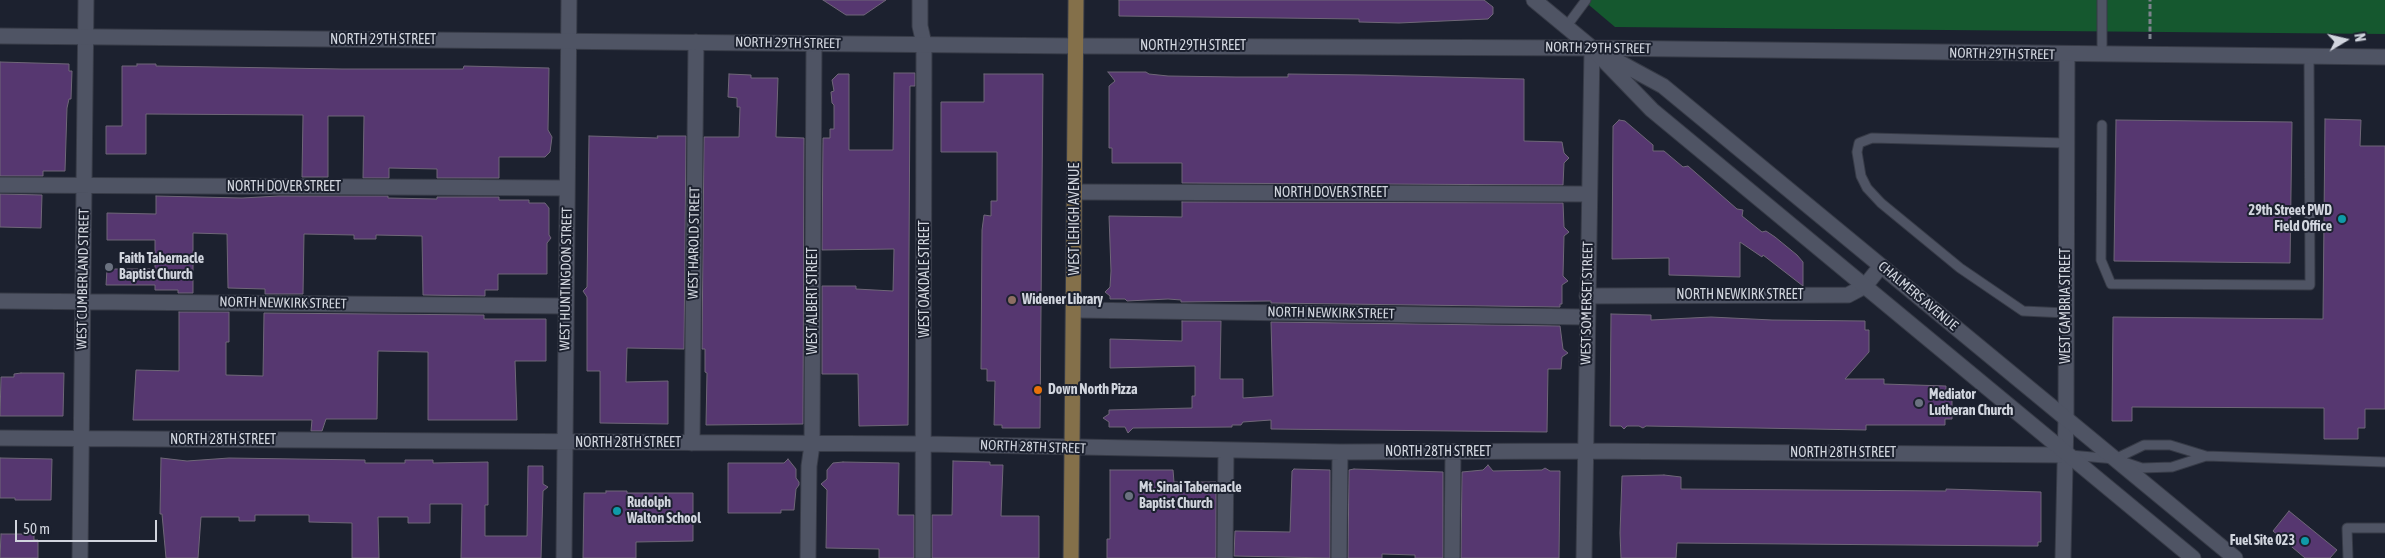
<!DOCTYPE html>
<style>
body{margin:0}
#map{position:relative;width:2385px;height:558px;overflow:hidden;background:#1c212f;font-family:"Asap Condensed",sans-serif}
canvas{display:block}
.north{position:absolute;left:2320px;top:15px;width:50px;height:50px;-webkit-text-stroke:4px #1c212f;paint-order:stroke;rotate:81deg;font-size:14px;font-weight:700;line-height:20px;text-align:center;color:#d1d5de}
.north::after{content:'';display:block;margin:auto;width:18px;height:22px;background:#d1d5de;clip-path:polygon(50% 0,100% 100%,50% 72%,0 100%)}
.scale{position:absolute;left:15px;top:520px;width:142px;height:22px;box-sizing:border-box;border:2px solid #d1d5de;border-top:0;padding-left:6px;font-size:15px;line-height:18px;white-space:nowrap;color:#d1d5de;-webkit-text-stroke:4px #1c212f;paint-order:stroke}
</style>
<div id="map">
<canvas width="2385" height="558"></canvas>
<div class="north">N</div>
<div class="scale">50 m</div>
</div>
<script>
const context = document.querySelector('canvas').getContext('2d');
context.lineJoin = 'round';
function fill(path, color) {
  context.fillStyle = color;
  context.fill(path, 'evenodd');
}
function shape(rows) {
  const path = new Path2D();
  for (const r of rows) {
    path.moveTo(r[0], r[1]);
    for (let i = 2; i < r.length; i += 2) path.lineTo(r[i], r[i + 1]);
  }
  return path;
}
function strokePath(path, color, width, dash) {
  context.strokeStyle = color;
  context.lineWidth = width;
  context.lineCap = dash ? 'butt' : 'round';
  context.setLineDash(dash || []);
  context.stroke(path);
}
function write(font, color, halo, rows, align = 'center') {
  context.font = font + ' "Asap Condensed",sans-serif';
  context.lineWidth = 4;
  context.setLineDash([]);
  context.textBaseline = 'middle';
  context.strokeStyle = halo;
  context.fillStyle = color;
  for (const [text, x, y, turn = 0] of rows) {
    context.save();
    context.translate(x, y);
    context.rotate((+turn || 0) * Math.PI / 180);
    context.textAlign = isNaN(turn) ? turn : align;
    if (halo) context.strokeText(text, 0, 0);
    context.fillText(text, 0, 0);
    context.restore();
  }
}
const green = shape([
 [1583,0,2385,0,2385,34,1615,27]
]);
const building = shape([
 [823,0,886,0,864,15,846,15,823,0],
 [1119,0,1484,0,1493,7,1493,14,1488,19,1399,23,1359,22,1359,19,1119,16,1119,0],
 [0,62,69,64,69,71,72,71,71,99,69,99,67,108,65,171,43,171,43,176,0,176,0,62],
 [137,64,156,64,156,66,342,69,463,69,464,66,549,68,548,130,552,137,550,152,545,157,499,157,499,178,437,178,437,169,389,168,389,178,363,178,364,116,328,116,328,177,302,177,303,115,146,114,146,154,106,154,106,126,122,126,122,66,137,66,137,64],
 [1108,72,1146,72,1149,74,1168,76,1236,77,1288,77,1288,74,1366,75,1524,79,1524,141,1562,142,1564,153,1569,158,1564,163,1563,185,1182,183,1182,163,1112,163,1112,148,1109,148,1109,86,1115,81,1108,72],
 [894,73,915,73,915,86,910,86,908,425,859,426,858,374,822,374,822,286,856,286,856,289,893,291,894,249,822,250,823,138,830,138,830,129,834,129,834,105,832,103,831,92,834,91,832,80,838,74,849,74,849,150,893,150,894,73],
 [729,74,751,75,751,78,778,78,776,137,804,138,803,424,706,425,707,373,705,372,705,349,702,349,704,137,739,137,740,107,737,107,737,98,728,97,729,74],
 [984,74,1043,74,1040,428,1002,428,1002,425,994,425,995,381,987,381,987,369,981,369,982,230,984,215,991,216,991,201,997,201,997,152,941,152,941,102,984,102,984,74],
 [2325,119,2361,120,2360,146,2385,146,2385,409,2365,409,2365,428,2358,428,2358,439,2324,439,2324,408,2132,407,2132,421,2112,421,2113,317,2323,319,2325,119],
 [1619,120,1625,121,1653,145,1653,151,1664,151,1683,167,1688,166,1737,209,1743,210,1742,216,1762,232,1766,231,1775,237,1797,255,1803,262,1803,286,1763,255,1762,257,1740,242,1740,277,1669,275,1669,258,1612,259,1613,126,1619,120],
 [2116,120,2292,122,2290,263,2114,261,2116,120],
 [589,136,658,138,657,136,686,136,684,349,627,348,626,382,668,381,668,424,600,423,600,371,587,371,587,297,583,291,587,287,589,136],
 [0,194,42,195,41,228,0,227,0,194],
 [156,196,242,198,279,196,388,196,388,198,437,199,437,197,499,197,499,200,529,200,529,203,545,203,549,208,549,235,551,238,547,243,547,274,498,274,498,290,485,290,485,296,423,295,422,236,376,235,376,239,354,239,354,235,304,234,303,294,265,294,265,289,228,288,227,234,193,233,193,293,178,293,178,290,155,290,155,285,106,285,107,269,155,269,155,240,107,240,107,213,156,214,156,196],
 [1182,202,1563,203,1564,227,1569,232,1564,236,1563,276,1568,281,1562,285,1562,304,1560,304,1560,307,1271,303,1271,301,1181,302,1181,300,1168,299,1127,301,1125,299,1110,299,1110,296,1105,292,1110,287,1111,271,1109,216,1182,217,1182,202],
 [179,312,229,312,229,342,226,342,226,375,263,376,264,313,484,315,484,319,546,319,546,361,515,361,517,420,428,420,428,352,378,351,377,419,326,419,322,431,311,431,312,420,133,420,136,370,179,371,179,312],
 [1611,314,1651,315,1651,320,1711,317,1772,320,1865,321,1865,330,1869,330,1869,352,1845,379,1884,379,1884,384,1946,386,1946,392,1952,392,1952,419,1945,419,1945,425,1866,425,1866,430,1646,426,1643,428,1639,426,1627,426,1624,429,1621,426,1610,426,1611,314],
 [1182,321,1221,321,1220,379,1243,379,1243,398,1273,396,1271,322,1560,326,1563,349,1568,353,1562,357,1561,369,1548,369,1547,432,1271,429,1271,420,1243,422,1241,425,1232,425,1232,427,1133,428,1128,433,1125,427,1109,427,1109,422,1103,418,1109,414,1109,410,1192,408,1192,396,1195,396,1195,366,1110,368,1110,339,1182,341,1182,321],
 [21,373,64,373,63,416,0,416,1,377,14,377,14,374,21,373],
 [0,458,52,459,51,500,15,500,15,498,0,498,0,458],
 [161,458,187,461,229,458,365,460,365,463,405,463,405,460,433,460,433,463,488,462,488,505,485,505,485,536,527,536,528,466,543,466,543,484,548,487,543,491,541,558,461,558,462,504,430,504,430,523,408,523,408,517,378,517,379,558,352,558,352,523,309,522,309,515,255,515,255,521,239,521,239,517,201,517,198,558,166,558,162,514,160,514,161,458],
 [788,459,796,469,796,478,799,482,799,485,796,489,794,510,781,510,781,513,728,513,728,463,784,463,788,459],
 [953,461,990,462,990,465,1003,465,1001,516,1039,516,1039,558,932,558,932,515,952,515,953,461],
 [843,462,899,463,898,515,914,515,914,558,879,558,879,549,826,548,827,490,821,484,827,479,827,470,833,463,843,462],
 [1488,465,1493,471,1542,470,1545,468,1550,471,1560,471,1559,558,1461,558,1462,472,1483,470,1488,465],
 [1294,469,1330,470,1330,558,1234,556,1235,531,1290,532,1292,471,1294,469],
 [1354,469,1443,472,1443,558,1415,558,1415,555,1382,554,1382,558,1348,558,1349,470,1354,469],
 [1110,470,1173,470,1174,482,1216,482,1216,558,1107,558,1107,539,1110,539,1110,470],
 [1664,475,1681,477,1681,489,1946,491,1946,489,2041,492,2041,542,2038,542,2038,546,2024,546,1677,543,1676,558,1621,558,1620,533,1622,476,1664,475],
 [606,491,627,491,627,493,693,493,693,541,636,542,636,558,583,558,584,493,606,493,606,491],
 [2289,511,2337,550,2330,558,2305,558,2273,531,2289,511],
 [1,534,34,534,34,540,38,540,38,558,0,558,1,534]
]);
const path = shape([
 [2150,39,2150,0]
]);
const service = shape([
 [1566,27,1586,0],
 [2102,55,2102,0],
 [2102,125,2101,260,2111,284,2310,285,2309,57],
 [2066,143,1872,138,1859,143,1857,152,1861,176,1867,188,1881,203,1960,268,2023,311,2066,313],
 [2070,455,2115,459,2142,468,2172,467,2206,456],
 [2115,459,2144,445,2170,445,2206,456,2385,462],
 [2348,558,2347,528,2385,528]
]);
const minor = shape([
 [920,0,920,26,924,44,923,558],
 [0,185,567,188],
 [1075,192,1588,194],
 [1587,296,1848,295,1865,286,1881,266],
 [0,301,566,306],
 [1075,310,1586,317],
 [0,438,925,444,1340,452,1585,451,2066,455],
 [692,443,696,42],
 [80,558,86,0],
 [564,558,569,0],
 [808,558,809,466,812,445,814,44],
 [1225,558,1226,450],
 [1339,558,1340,452],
 [1452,558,1453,452],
 [1584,558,1592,48],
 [2063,558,2066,418,2067,54]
]);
const tertiary = shape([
 [1534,0,1592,48,1652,110,2193,558],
 [0,36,1076,46,1592,48,2385,57],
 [1604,54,1663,86,2235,558]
]);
const primary = shape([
 [1071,558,1076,0]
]);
const markers = [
 [2342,219,5,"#0f9aa8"],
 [109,267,5,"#6b7280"],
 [1012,300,5,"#8d6e63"],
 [1038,390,5,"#e8710a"],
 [1919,403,5,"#6b7280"],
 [1129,496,5,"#6b7280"],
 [617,511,5,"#0f9aa8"],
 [2305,541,5,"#0f9aa8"]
];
const streetNames = [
 ["NORTH 29TH STREET",383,40],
 ["NORTH 29TH STREET",788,43,1],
 ["NORTH 29TH STREET",1193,46],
 ["NORTH 29TH STREET",1598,48,1],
 ["NORTH 29TH STREET",2002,54,1],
 ["NORTH DOVER STREET",284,187],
 ["NORTH DOVER STREET",1331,193],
 ["WEST LEHIGH AVENUE",1075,219,-90],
 ["WEST HAROLD STREET",694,243,-89],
 ["WEST CUMBERLAND STREET",83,279,-89],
 ["WEST HUNTINGDON STREET",566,279,-89],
 ["WEST OAKDALE STREET",925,279,-90],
 ["NORTH NEWKIRK STREET",1740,295],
 ["CHALMERS AVENUE",1918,296,40],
 ["WEST ALBERT STREET",813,301,-90],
 ["NORTH NEWKIRK STREET",283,303,1],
 ["WEST SOMERSET STREET",1587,303,-89],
 ["WEST CAMBRIA STREET",2066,306,-90],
 ["NORTH NEWKIRK STREET",1331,313,1],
 ["NORTH 28TH STREET",223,440],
 ["NORTH 28TH STREET",628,443],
 ["NORTH 28TH STREET",1033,447,2],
 ["NORTH 28TH STREET",1438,452],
 ["NORTH 28TH STREET",1843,453]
];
const poiNames = [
 ["29th Street PWD",2332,211,"right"],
 ["Field Office",2332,227,"right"],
 ["Faith Tabernacle",119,259],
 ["Baptist Church",119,275],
 ["Widener Library",1022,300],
 ["Down North Pizza",1048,390],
 ["Mediator",1929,395],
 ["Lutheran Church",1929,411],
 ["Mt. Sinai Tabernacle",1139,488],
 ["Baptist Church",1139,504],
 ["Rudolph",627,503],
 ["Walton School",627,519],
 ["Fuel Site 023",2295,541,"right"]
];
fill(green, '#15582f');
fill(building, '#563770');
strokePath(building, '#6f6778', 1);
strokePath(service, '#373b47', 11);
strokePath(minor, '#373b47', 17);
strokePath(tertiary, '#373b47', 17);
strokePath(primary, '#373b47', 17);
strokePath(path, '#7e838e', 3, [5, 2.5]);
strokePath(service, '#4f5464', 9);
strokePath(minor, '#4f5464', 15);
strokePath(tertiary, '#4f5464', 15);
strokePath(primary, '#84704a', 15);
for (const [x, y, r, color] of markers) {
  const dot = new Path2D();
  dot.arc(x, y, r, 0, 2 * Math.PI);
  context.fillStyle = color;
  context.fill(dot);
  strokePath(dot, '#1c212f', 2);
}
write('14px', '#d1d5de', '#1c212f', streetNames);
write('bold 14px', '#d1d5de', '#1c212f', poiNames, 'left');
</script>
